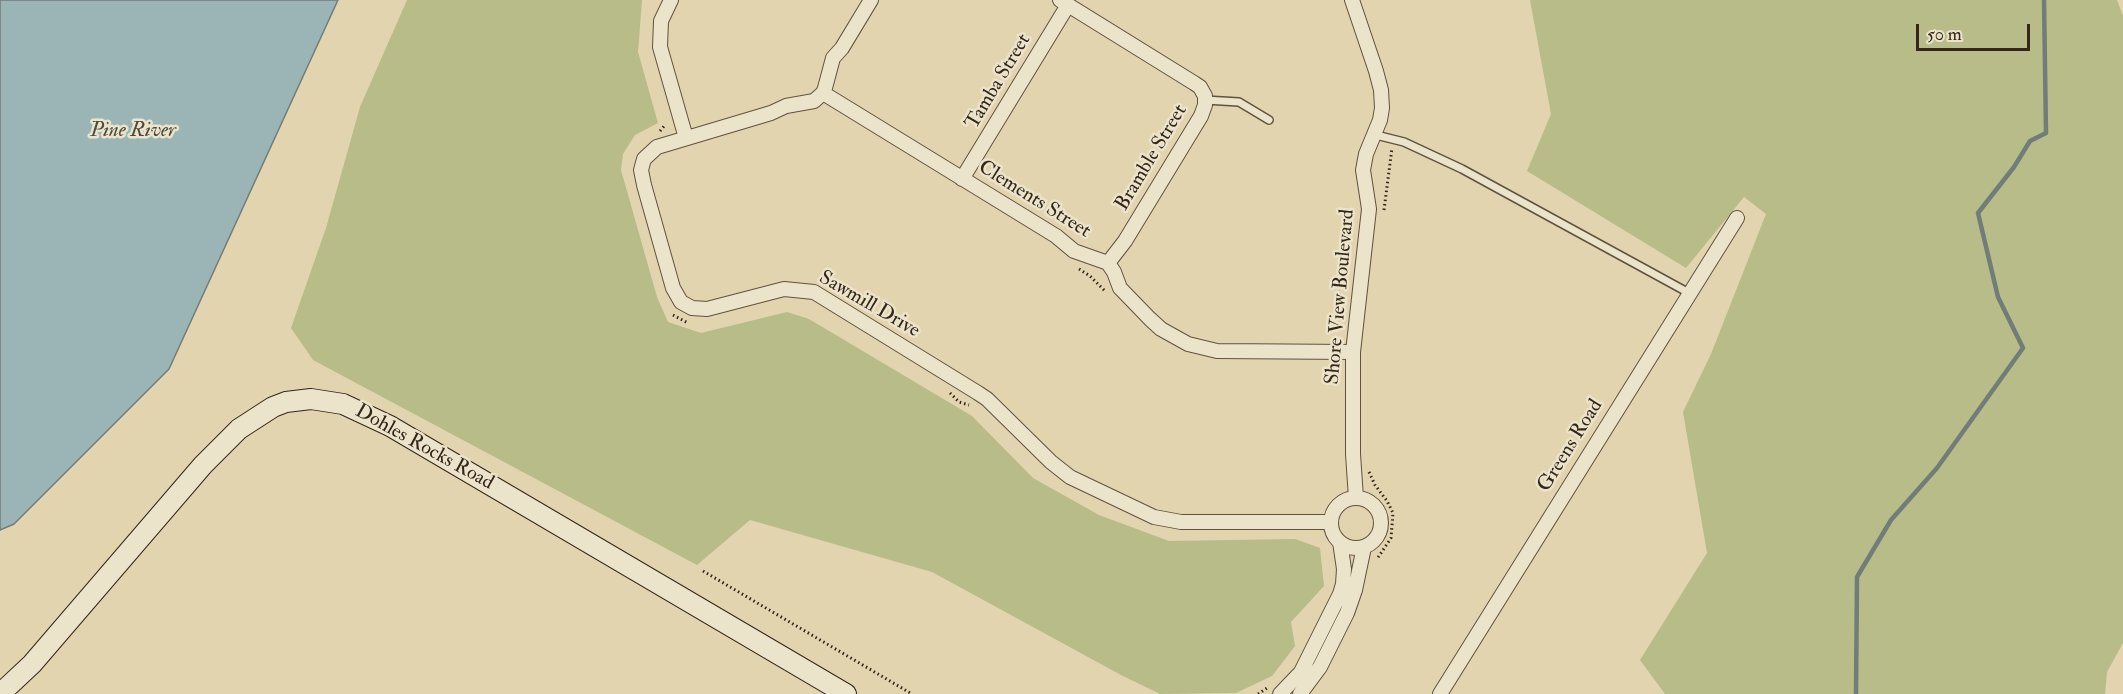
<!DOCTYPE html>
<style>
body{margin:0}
#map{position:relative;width:2123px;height:694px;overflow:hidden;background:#e2d4af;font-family:"IM FELL Double Pica",serif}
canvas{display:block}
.scale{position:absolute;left:1916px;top:24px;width:114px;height:27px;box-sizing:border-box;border:3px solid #34261b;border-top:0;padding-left:8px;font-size:18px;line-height:21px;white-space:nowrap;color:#34261b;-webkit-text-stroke:4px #ece3cb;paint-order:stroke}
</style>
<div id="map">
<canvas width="2123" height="694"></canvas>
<div class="scale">50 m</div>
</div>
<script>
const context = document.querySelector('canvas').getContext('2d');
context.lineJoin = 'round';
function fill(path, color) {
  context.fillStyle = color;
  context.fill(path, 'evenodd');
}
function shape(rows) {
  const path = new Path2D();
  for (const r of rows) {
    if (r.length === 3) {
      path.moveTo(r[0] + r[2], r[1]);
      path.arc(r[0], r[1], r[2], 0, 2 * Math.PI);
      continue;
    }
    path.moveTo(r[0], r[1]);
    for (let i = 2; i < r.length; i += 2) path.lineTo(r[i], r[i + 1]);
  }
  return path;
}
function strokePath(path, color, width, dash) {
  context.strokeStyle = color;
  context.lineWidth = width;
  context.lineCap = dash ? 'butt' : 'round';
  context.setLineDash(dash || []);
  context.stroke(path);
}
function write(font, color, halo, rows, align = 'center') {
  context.font = font + ' "IM FELL Double Pica",serif';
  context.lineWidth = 5;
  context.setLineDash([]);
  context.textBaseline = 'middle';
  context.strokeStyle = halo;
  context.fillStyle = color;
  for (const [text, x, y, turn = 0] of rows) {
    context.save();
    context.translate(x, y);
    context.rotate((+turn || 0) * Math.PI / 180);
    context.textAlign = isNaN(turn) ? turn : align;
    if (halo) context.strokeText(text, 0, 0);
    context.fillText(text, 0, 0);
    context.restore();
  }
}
const green = shape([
 [407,0,642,0,638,52,658,123,635,135,623,154,621,170,657,297,668,322,701,333,787,312,809,319,972,416,1033,478,1099,515,1169,541,1295,539,1320,548,1324,586,1291,622,1295,646,1272,676,1236,693,1160,694,1121,675,932,572,750,520,697,565,313,360,291,328,326,228,360,107],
 [1530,0,2117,0,2123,16,2123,643,2107,672,2105,694,1665,694,1640,660,1707,553,1683,412,1711,354,1766,214,1744,197,1686,268,1527,171,1551,114]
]);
const water = shape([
 [0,0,338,0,169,369,14,524,0,530,0,0]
]);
const stream = shape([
 [1856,694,1857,577,1891,520,1937,468,2023,348,1998,297,1978,213,2014,167,2030,141,2046,133,2044,0]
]);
const path = shape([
 [660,131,665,125],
 [1384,210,1392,148],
 [1079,269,1090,276,1105,291],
 [673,315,688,323],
 [1330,367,1337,374,1337,378],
 [950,393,959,402,969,405],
 [1369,472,1375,485,1387,501,1393,513,1391,538,1377,559],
 [703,571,912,694],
 [1258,694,1267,688]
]);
const lane = shape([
 [1205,100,1239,102,1269,120],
 [1376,135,1404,142,1462,169,1689,293]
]);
const street = shape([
 [671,0,661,21,660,47,686,138],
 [871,0,842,48,833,58,825,88,823,93,814,101,786,106,771,113,657,147,644,159,641,170,644,185,673,288,681,302,692,308,707,309,784,289,814,292,978,393,987,399,1051,462,1070,477,1154,517,1181,522,1331,522],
 [1060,0,1194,83,1200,87,1205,96,1205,105,1201,116,1125,241,1108,263],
 [1352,0,1376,71,1381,90,1382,108,1380,120,1366,154,1363,170,1369,209,1353,352,1353,454,1356,498],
 [823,93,1056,236,1074,251,1108,263,1114,272,1120,288,1150,319,1161,329,1188,344,1217,351,1353,352],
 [962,179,1068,5],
 [1356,523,25],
 [1280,694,1301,672,1340,594,1343,584,1344,569,1340,542],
 [1300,694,1320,667,1347,613,1355,590,1364,547],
 [1440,694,1737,218]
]);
const secondary = shape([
 [0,694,32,664,203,465,239,429,273,407,286,402,311,399,343,404,390,426,846,694]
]);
const streetNames = [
 ["Tamba Street",999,82,-59],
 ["Bramble Street",1152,158,-59],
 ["Clements Street",1034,200,32],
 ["Shore View Boulevard",1341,297,-85],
 ["Sawmill Drive",869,305,30],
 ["Greens Road",1571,446,-58],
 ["Dohles Rocks Road",424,448,29]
];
const waterNames = [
 ["Pine River",133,131]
];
fill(green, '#b7bc88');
fill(water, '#9bb5b7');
strokePath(water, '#727c79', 1.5);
strokePath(stream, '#727c79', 4.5);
strokePath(lane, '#605240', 10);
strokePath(street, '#605240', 16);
strokePath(secondary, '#34261b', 22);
strokePath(path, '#34261b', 3, [1.5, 3]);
strokePath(lane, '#ece3cb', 7);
strokePath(street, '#ece3cb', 14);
strokePath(secondary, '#ece3cb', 20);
write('20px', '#34261b', '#ece3cb', streetNames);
write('italic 21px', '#4e4a42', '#ece3cb', waterNames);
</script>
